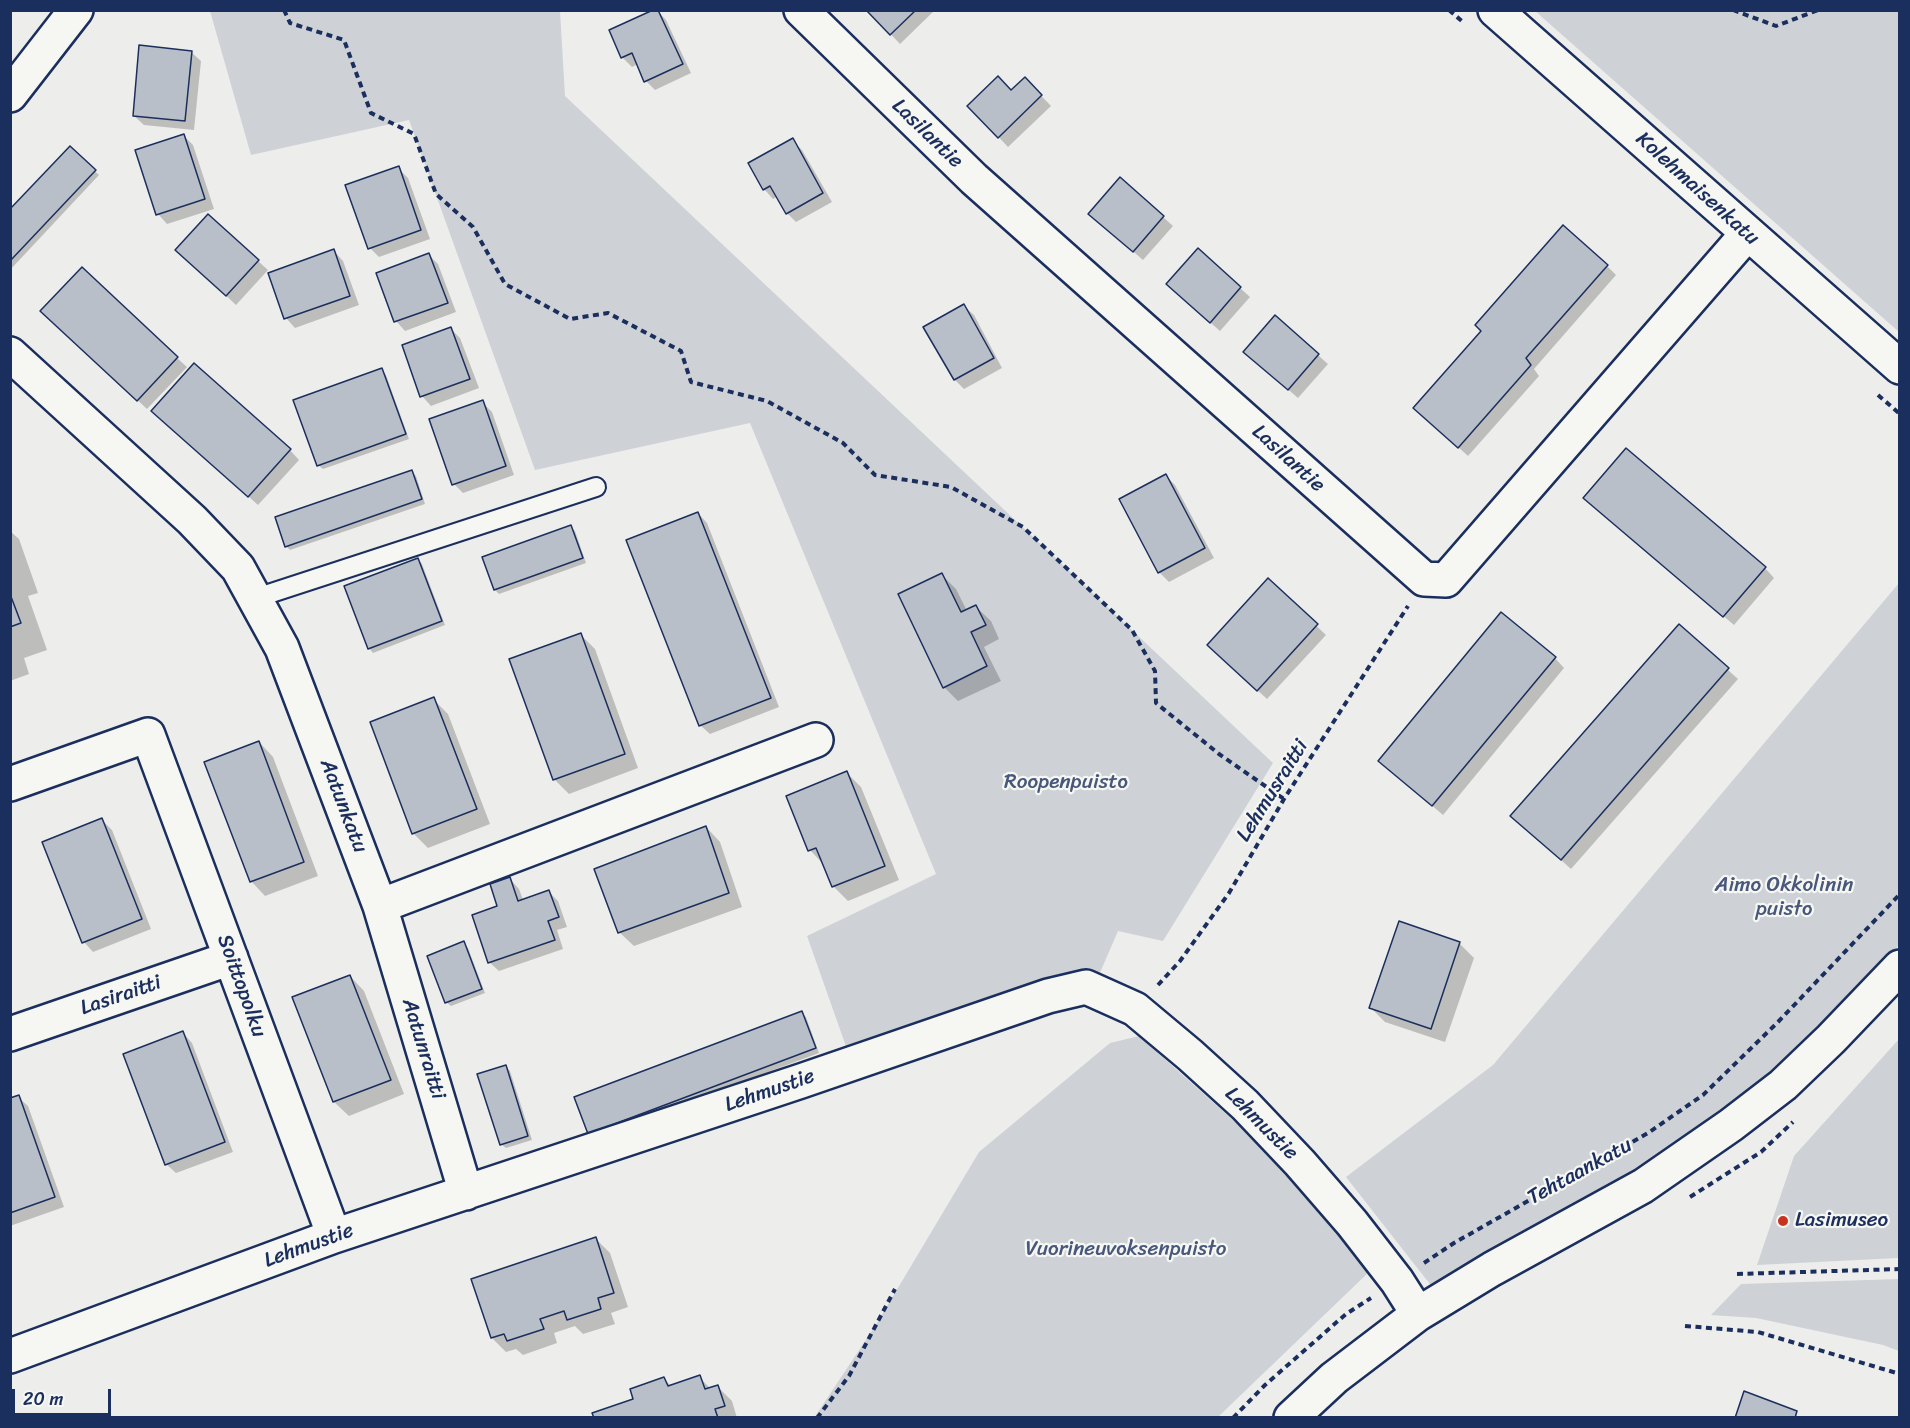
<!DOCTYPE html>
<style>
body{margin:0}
#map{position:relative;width:1910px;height:1428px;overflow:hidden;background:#edeeec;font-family:Sriracha,sans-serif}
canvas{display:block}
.frame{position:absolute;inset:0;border:12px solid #1b2f5e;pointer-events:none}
.scale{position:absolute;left:12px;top:1389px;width:99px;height:27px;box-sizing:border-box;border:3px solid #1b2f5e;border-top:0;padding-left:8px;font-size:18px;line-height:21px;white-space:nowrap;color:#1b2f5e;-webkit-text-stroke:4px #f6f6f2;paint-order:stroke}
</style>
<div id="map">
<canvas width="1910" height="1428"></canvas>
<div class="frame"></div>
<div class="scale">20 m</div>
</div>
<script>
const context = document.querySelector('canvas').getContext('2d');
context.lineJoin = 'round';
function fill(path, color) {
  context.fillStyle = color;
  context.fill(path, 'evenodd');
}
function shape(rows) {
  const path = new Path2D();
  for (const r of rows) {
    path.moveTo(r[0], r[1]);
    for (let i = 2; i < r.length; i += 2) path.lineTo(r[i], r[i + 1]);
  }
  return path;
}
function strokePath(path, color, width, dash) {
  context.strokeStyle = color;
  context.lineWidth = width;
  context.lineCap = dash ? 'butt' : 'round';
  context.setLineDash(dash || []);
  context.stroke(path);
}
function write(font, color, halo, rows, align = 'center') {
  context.font = font + ' Sriracha,sans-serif';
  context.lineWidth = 4.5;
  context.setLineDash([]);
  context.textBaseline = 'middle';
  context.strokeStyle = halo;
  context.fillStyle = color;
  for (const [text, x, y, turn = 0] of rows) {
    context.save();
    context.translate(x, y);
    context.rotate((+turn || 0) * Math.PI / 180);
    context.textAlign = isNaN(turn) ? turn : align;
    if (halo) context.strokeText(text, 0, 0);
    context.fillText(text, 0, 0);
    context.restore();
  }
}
const green = shape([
 [210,11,560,11,565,96,1273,763,1163,941,1118,931,1099,975,849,1055,807,936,936,874,750,423,535,470,409,120,251,155],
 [1535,11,1899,11,1899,332],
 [1899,583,1899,945,1781,1072,1639,1176,1433,1288,1346,1177,1493,1065],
 [1139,1036,1291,1172,1369,1272,1218,1417,814,1418,877,1323,979,1152,1110,1043],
 [1899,1039,1899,1258,1757,1265,1794,1156],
 [1899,1279,1899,1351,1883,1345,1756,1318,1711,1315,1741,1284]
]);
const shadow = shape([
 [657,10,666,20,691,73,655,90,646,81,638,64,632,67,622,57],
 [868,10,935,10,900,44],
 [191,52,201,61,194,130,144,125,134,116],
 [1025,79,1051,106,1008,147,969,106,1011,92],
 [184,136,193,145,214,209,167,224,158,214],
 [792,140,802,150,832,202,796,222,787,213,778,196,773,199,764,189],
 [70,148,99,175,10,270,10,211],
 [398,168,408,178,430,239,379,257,370,248],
 [1163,217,1173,226,1143,260,1100,223],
 [1198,250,1250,297,1220,331,1177,293],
 [334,251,343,261,359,305,295,328,286,318],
 [429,255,438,264,456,312,405,331,396,321,378,274],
 [187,259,258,261,268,270,236,305],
 [1607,266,1616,275,1534,369,1539,376,1468,456,1425,417],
 [964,306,974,315,1002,368,964,389,955,380],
 [1275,317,1328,364,1298,398,1255,361],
 [52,320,177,358,187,367,147,409],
 [451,329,460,338,479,388,431,406,422,396],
 [382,370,386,375,409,439,323,469,318,465],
 [482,402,492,412,514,475,463,493,454,484],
 [163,420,290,450,299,460,258,505],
 [411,471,416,476,425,504,290,550,286,546],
 [1166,476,1175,485,1214,558,1169,582,1159,572],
 [1595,507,1765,568,1774,578,1734,625],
 [698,513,707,523,779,707,710,734,700,725],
 [570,527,575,531,586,563,499,594,495,590],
 [10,531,19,539,38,593,28,596,47,650,24,658,29,674,10,681],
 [418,559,422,564,445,625,373,653,369,648],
 [942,575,956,589,967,611,976,607,991,621,999,639,984,647,1001,681,958,701,944,687],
 [1268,580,1326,635,1267,699,1218,654],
 [1679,626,1738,679,1571,869,1522,825],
 [580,634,595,649,638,768,569,794,554,779],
 [1555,658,1564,668,1443,815,1380,761],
 [433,699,448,714,490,824,428,848,413,833],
 [259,742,273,757,318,876,265,896,251,881],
 [847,773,861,787,899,880,848,901,833,886,824,865,810,850],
 [102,820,112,830,151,929,93,952,84,942],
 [706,827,720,842,742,907,634,946,619,932],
 [510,879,519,889,523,900,549,892,558,901,567,927,557,930,563,949,499,971,489,962,499,907],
 [1400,923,1460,944,1474,958,1445,1042,1385,1022,1371,1008],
 [463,943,468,948,485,993,451,1006,446,1002],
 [350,976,364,991,404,1094,349,1116,334,1102],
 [802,1013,806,1017,819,1053,593,1137,589,1133],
 [183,1033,192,1043,233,1152,176,1173,166,1164],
 [506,1067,510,1071,532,1140,506,1148,501,1144],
 [18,1097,28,1106,64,1207,10,1226,10,1100],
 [595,1238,610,1253,628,1307,611,1313,615,1324,583,1334,575,1326,554,1333,557,1343,523,1355,516,1349,506,1352,492,1338],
 [699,1377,711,1389,717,1386,732,1401,737,1418,595,1418,635,1400,664,1379,672,1387]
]);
const building = shape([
 [653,10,658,10,683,64,644,82,632,53,621,58,609,30,653,10],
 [866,10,916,10,890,35,866,10],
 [139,45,192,51,185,121,133,116,139,45],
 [998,76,1011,90,1025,77,1042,95,998,138,967,106,998,76],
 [184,134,205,199,156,215,135,150,184,134],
 [793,138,823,193,786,214,770,186,763,190,748,163,793,138],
 [70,146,96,170,10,261,10,209,70,146],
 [399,166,421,230,368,249,345,185,399,166],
 [1120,177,1164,216,1133,252,1088,214,1120,177],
 [208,214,259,260,226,296,175,250,208,214],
 [1563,225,1608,265,1526,358,1531,365,1458,448,1413,408,1481,331,1475,325,1563,225],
 [1198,248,1241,287,1210,323,1166,284,1198,248],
 [334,249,350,296,284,319,268,273,334,249],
 [429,253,448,303,394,322,376,273,429,253],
 [82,267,178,357,137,401,40,311,82,267],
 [964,304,994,358,954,380,923,327,964,304],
 [1275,315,1319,354,1288,390,1243,352,1275,315],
 [451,327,470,379,420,397,402,345,451,327],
 [194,363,291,449,248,497,151,411,194,363],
 [382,368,406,434,317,466,293,400,382,368],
 [483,400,506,466,452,485,429,419,483,400],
 [1626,448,1766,567,1723,617,1583,498,1626,448],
 [412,470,422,499,285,547,275,517,412,470],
 [1166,474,1205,548,1158,573,1119,499,1166,474],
 [698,512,771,698,699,726,626,540,698,512],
 [571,525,583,558,494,590,482,557,571,525],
 [418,558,442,621,368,649,344,586,418,558],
 [942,573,961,612,976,605,986,625,971,632,987,666,943,688,898,594,942,573],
 [1268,578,1318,624,1257,691,1207,645,1268,578],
 [10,594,21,623,10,627,10,594],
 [1501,612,1556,657,1432,806,1378,761,1501,612],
 [1679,624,1729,668,1561,860,1510,816,1679,624],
 [581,633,625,754,553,780,509,659,581,633],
 [434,697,477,809,412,834,370,722,434,697],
 [259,741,304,862,250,882,204,762,259,741],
 [847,771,885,866,832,887,816,848,808,851,786,796,847,771],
 [102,818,142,919,82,943,42,842,102,818],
 [706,826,729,893,618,933,594,869,706,826],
 [510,877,518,901,549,890,559,917,548,921,555,940,488,963,472,915,497,906,490,884,510,877],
 [1399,921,1460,942,1431,1029,1369,1008,1399,921],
 [464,941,482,989,445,1003,427,956,464,941],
 [350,975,391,1080,333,1102,292,997,350,975],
 [802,1011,816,1048,588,1134,574,1097,802,1011],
 [183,1031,225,1142,165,1165,123,1054,183,1031],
 [506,1065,528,1136,500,1145,477,1074,506,1065],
 [19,1095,55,1197,10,1213,10,1098,19,1095],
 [596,1237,614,1293,598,1298,601,1309,567,1320,564,1311,540,1319,544,1329,507,1341,504,1334,491,1338,471,1279,596,1237],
 [700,1375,705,1389,718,1385,725,1406,715,1409,718,1418,594,1418,592,1413,633,1399,630,1389,664,1377,668,1386,700,1375],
 [1744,1391,1797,1411,1795,1418,1735,1418,1744,1391]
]);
const path = shape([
 [284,10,290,23,344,40,371,113,414,134,436,194,473,227,505,284,570,319,608,313,681,351,691,382,767,401,843,443,875,475,951,487,1023,527,1132,630,1155,671,1156,703,1219,754,1284,799],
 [1449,10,1464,23],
 [1733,10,1776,26,1818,10],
 [1878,395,1900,414],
 [1158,985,1180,961,1229,893,1284,799,1408,606],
 [1690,1197,1761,1152,1793,1122],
 [1424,1263,1454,1243,1648,1133,1703,1095,1778,1022,1900,894],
 [1737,1274,1900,1269],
 [1685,1326,1758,1332,1900,1374],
 [817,1418,849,1376,895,1289],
 [1233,1418,1265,1385,1346,1314,1371,1298]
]);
const lane = shape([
 [256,598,596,487]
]);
const street = shape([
 [801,10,974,179,1424,579,1446,580,1747,234],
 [1495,10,1900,367],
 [10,95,76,10],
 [10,354,192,520,238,568,282,648,380,906,816,740],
 [10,784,148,735,334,1236],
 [380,906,466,1193],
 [10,1034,231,958],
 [10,1356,334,1236,801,1081,1048,996,1086,987,1135,1009,1190,1055,1245,1105,1300,1163,1352,1223,1397,1281,1418,1314],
 [1291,1418,1334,1378,1418,1314,1492,1269,1643,1186,1731,1125,1783,1085,1831,1039,1900,967]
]);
const markers = [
 [1783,1221,6,"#c8321e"]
];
const streetNames = [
 ["Lasilantie",927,134,44],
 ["Kolehmaisenkatu",1697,189,42],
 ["Lasilantie",1288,459,42],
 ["Lehmusraitti",1273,791,-58],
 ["Aatunkatu",343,806,69],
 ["Soittopolku",241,986,70],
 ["Lasiraitti",121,996,-19],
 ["Aatunraitti",423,1049,73],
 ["Lehmustie",770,1091,-19],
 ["Lehmustie",1261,1124,45],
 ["Tehtaankatu",1580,1172,-29],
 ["Lehmustie",309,1246,-20]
];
const parkNames = [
 ["Roopenpuisto",1066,783],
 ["Aimo Okkolinin",1784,886],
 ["puisto",1784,910],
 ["Vuorineuvoksenpuisto",1126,1250]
];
const poiNames = [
 ["Lasimuseo",1795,1221]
];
fill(green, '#ced2d7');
fill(shadow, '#0003');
fill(building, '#b9bfc8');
strokePath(building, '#1b2f5e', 1.5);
strokePath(lane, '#1b2f5e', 22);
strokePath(street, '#1b2f5e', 38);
strokePath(path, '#1b2f5e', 4, [6, 4.5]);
strokePath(lane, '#f6f6f2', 18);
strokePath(street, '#f6f6f2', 33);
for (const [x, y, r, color] of markers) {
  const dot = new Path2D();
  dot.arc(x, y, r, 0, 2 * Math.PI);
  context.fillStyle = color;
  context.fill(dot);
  strokePath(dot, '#f6f6f2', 2);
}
write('21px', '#1b2f5e', '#f6f6f2', streetNames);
write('21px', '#48587c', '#f6f6f2', parkNames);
write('21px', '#1b2f5e', '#f6f6f2', poiNames, 'left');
</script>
